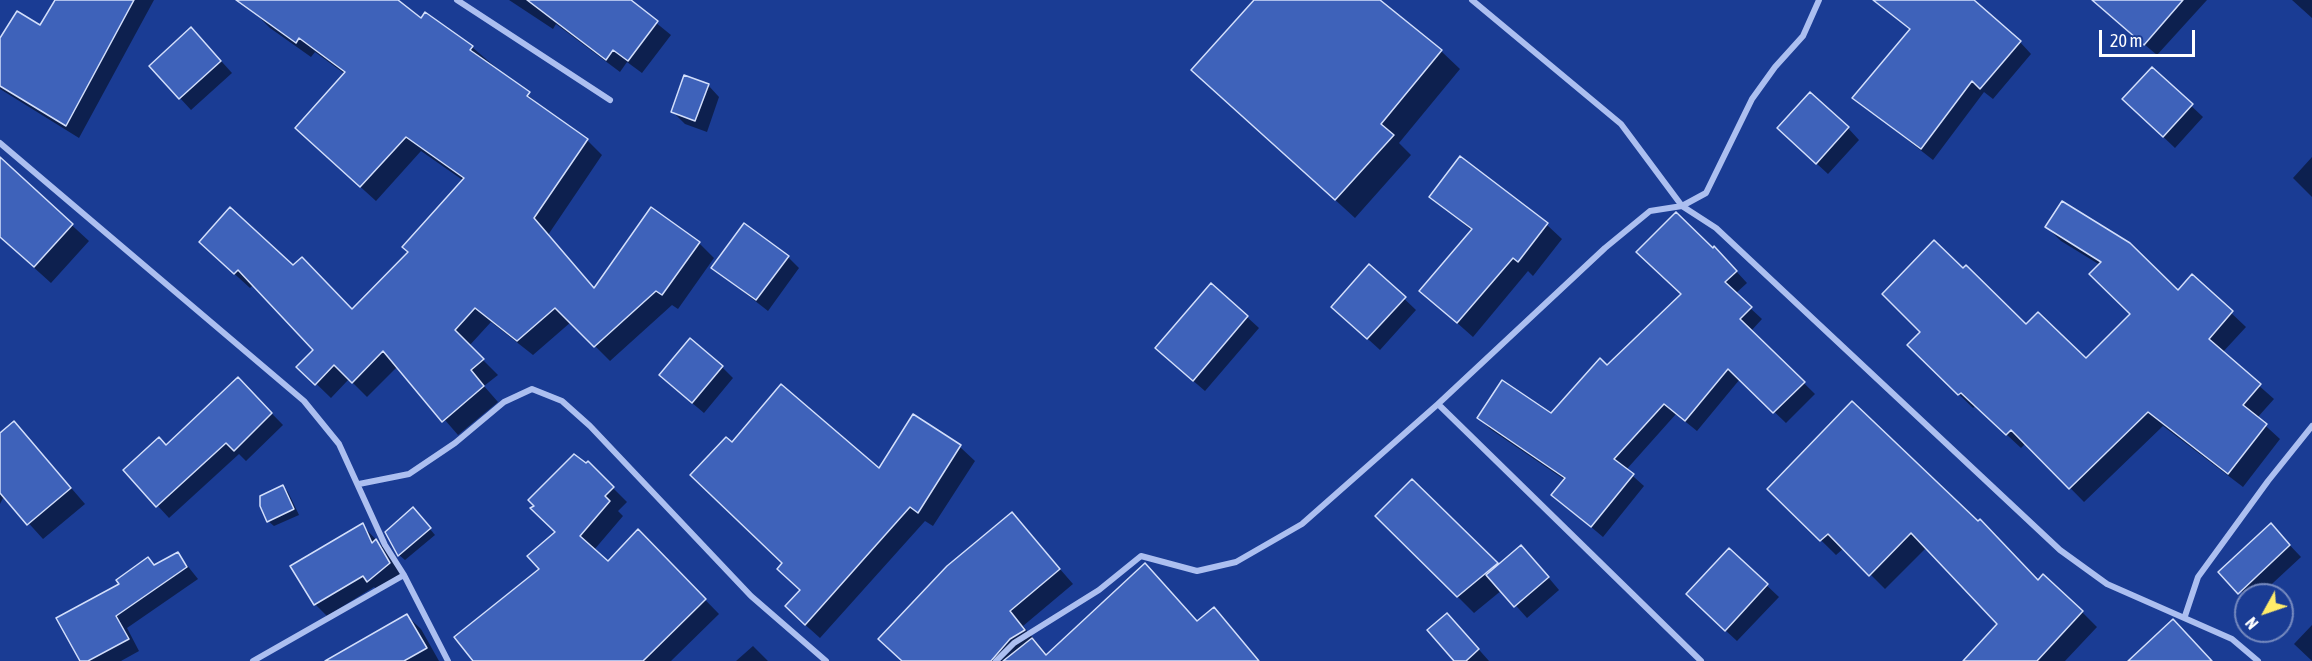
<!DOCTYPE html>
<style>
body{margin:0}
#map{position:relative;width:2312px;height:661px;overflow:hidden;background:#1a3c94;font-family:"Asap Condensed",sans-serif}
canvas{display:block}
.north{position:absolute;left:2234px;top:583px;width:60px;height:60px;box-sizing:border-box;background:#1a3c94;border:2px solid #768abf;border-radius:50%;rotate:230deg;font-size:16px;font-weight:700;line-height:24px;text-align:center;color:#fff}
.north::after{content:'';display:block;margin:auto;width:21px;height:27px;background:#ffec6a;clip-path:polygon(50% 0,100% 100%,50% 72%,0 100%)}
.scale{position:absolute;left:2099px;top:30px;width:96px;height:27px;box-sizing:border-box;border:3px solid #fff;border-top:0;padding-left:8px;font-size:18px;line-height:21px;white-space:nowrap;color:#fff;-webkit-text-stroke:4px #1a3c94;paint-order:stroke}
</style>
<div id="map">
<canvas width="2312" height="661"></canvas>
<div class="north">N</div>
<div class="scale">20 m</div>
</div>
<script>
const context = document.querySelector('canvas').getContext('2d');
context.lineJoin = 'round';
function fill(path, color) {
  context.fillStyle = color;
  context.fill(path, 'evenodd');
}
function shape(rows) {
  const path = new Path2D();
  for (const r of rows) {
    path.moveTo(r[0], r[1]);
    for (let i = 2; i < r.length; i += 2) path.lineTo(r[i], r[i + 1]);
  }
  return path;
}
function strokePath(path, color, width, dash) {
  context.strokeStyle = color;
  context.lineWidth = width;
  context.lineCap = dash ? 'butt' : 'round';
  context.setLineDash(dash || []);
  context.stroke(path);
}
const shadow = shape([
 [56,0,154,0,79,138,0,89,0,41,40,27],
 [265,0,394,0,422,20,472,47,543,108,587,140,602,155,548,235,595,289,699,243,714,258,678,309,672,305,610,361,571,322,533,355,491,322,469,346,498,375,484,386,498,402,458,435,398,366,367,397,349,379,331,398,299,367,315,350,253,285,250,288,216,257,293,267,353,311,410,253,464,181,421,151,376,201,312,143,345,74,315,52,311,57,270,28,255,13],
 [509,0,628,0,671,35,642,73,627,62,620,72,556,24,553,29],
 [1256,0,1378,0,1441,51,1460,69,1399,143,1411,155,1355,218,1193,70],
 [1874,0,1956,0,2020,42,2031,54,1993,99,1984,92,1933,160,1854,98,1911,30],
 [2105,0,2207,0,2157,55,2112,17],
 [2292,0,2312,0,2312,18],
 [203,41,232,73,191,110,180,98],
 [2152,69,2203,117,2175,148,2136,111],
 [708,85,719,97,707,132,685,124,673,112],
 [1848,128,1859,140,1828,174,1791,140],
 [2312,157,2312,197,2293,178],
 [1461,158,1547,225,1562,239,1533,276,1528,271,1473,337,1421,291,1472,231,1431,196],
 [0,159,89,241,51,283,0,237],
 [2047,227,2179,292,2192,276,2246,327,2222,353,2274,399,2257,418,2280,439,2243,487,2163,426,2084,502,2026,443,2021,448,1976,406,1973,408,1909,345,2026,326,2086,360,2131,314,2100,265,2061,241],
 [788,257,799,268,768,311,713,268],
 [1725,259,1747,283,1735,294,1762,319,1751,331,1815,394,1786,423,1740,379,1697,431,1676,414,1626,470,1644,486,1603,537,1553,495,1565,480,1490,429,1479,418,1551,415],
 [1370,266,1416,310,1380,350,1345,318],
 [1212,285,1259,328,1205,391,1169,360],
 [722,367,733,378,704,413,673,387],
 [238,379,283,425,246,461,239,454,169,518,125,470,166,447],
 [913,416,960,447,975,461,933,526,925,521,820,638,801,621,801,590,784,564,732,444,879,470],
 [0,435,28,438,85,504,43,539,4,496,0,504],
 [588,463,627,502,618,511,623,516,594,550,608,563,638,531,719,614,671,661,475,661,541,569],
 [1412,481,1498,566,1532,558,1559,590,1527,618,1502,590,1474,613,1377,516],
 [283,486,288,492,299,515,274,526,268,521],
 [1769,489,1978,523,2038,582,2082,612,2097,627,2065,661,1965,661,1999,624,1926,548,1885,589,1844,548,1836,555],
 [1012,514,1073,584,1023,626,1048,656,1198,622,1214,609,1260,661,903,661],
 [418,515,435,535,405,560,399,555],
 [362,525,388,552,401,575,380,592,374,587,327,616,315,604],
 [2282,537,2301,557,2260,595,2246,596,2221,571],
 [1729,550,1779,597,1737,641,1699,606],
 [178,554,198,579,127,628,139,651,121,661,81,661,58,619],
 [407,616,421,629,439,661,325,661],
 [2312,625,2312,661,2294,644],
 [1458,626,1489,661,1456,661],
 [753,646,768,661,736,661]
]);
const building = shape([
 [55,0,134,0,66,126,0,86,0,38,17,11,40,25,55,0],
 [236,0,398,0,421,18,425,12,473,46,470,50,530,92,527,96,588,139,534,218,594,288,651,207,700,242,662,295,656,291,594,347,555,308,517,341,475,308,455,330,484,359,471,370,484,386,442,422,383,351,352,383,334,365,315,385,296,367,313,350,238,270,234,274,199,242,230,207,293,265,302,257,352,309,408,252,402,247,464,178,406,137,360,187,295,128,345,72,299,38,296,43,236,0],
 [527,0,631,0,658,21,628,61,613,50,606,60,527,0],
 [1254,0,1380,0,1442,50,1381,124,1394,135,1335,200,1191,70,1254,0],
 [1873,0,1974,0,2021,41,1980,89,1972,81,1921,149,1852,98,1910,29,1873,0],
 [2092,0,2183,0,2144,45,2092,0],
 [191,27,221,61,179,99,149,66,191,27],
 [2152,67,2193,104,2163,137,2122,99,2152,67],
 [684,75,709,84,695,121,671,112,684,75],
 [1810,92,1849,127,1816,164,1777,128,1810,92],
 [1460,156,1548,223,1518,262,1513,258,1457,323,1419,291,1472,229,1429,197,1460,156],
 [0,157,73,224,34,267,0,237,0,157],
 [2062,201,2130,243,2178,290,2192,274,2233,311,2209,339,2261,384,2243,405,2267,424,2228,474,2148,412,2069,489,2011,430,2006,435,1961,393,1958,395,1907,345,1920,332,1882,294,1934,240,1963,268,1966,265,2026,324,2038,312,2086,358,2130,314,2089,274,2101,262,2045,227,2062,201],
 [1676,212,1713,248,1714,246,1737,271,1725,282,1752,307,1740,319,1805,382,1773,413,1728,369,1685,421,1664,404,1614,459,1634,474,1591,527,1551,495,1565,478,1477,418,1502,380,1551,413,1600,358,1607,365,1681,294,1636,252,1676,212],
 [744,223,789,256,756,300,711,268,744,223],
 [1369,264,1406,297,1367,339,1331,307,1369,264],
 [1211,283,1248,316,1193,381,1155,348,1211,283],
 [690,338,723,366,692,403,659,375,690,338],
 [238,377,272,413,234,451,226,443,156,507,123,470,159,437,166,445,238,377],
 [781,384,879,468,913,414,961,445,918,513,910,507,805,625,785,606,800,590,777,569,782,563,690,475,726,437,732,442,781,384],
 [1852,401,1978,521,1980,519,2038,580,2043,574,2083,611,2037,661,1963,661,1997,624,1911,533,1869,576,1828,534,1820,541,1767,489,1852,401],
 [14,421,71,488,27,525,0,493,0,433,14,421],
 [574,454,586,463,588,461,614,487,605,496,610,501,580,536,608,561,638,529,706,599,643,661,473,661,454,637,539,569,527,556,555,532,530,508,534,506,528,500,574,454],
 [1412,479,1498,563,1457,597,1375,516,1412,479],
 [283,485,294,509,267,522,260,506,260,496,283,485],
 [413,507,431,528,398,556,385,532,413,507],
 [1012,512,1060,569,1010,611,1025,630,1010,639,991,661,902,661,878,639,947,566,1012,512],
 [363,523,372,543,376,539,390,563,367,582,363,576,314,605,290,566,363,523],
 [2271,523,2290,545,2238,594,2218,572,2271,523],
 [1521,545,1549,577,1514,607,1486,575,1521,545],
 [1729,548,1768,584,1725,631,1686,594,1729,548],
 [178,552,187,567,116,616,129,639,88,661,80,661,56,618,119,584,116,580,148,557,154,565,178,552],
 [1145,563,1197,621,1214,607,1259,661,1003,661,1032,638,1046,655,1145,563],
 [1447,613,1479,649,1466,661,1454,661,1427,630,1447,613],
 [407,614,427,648,404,661,325,661,407,614],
 [2173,619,2212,661,2128,661,2173,619]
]);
const minor = shape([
 [457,0,610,100],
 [1472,0,1621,124,1682,206,1716,228,2060,550,2107,584,2232,639,2258,661],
 [0,143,304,401,339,444,385,545,404,575,448,661],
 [1438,404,1701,661],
 [359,484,409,474,455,443,504,402,532,389,562,401,590,426,751,596,826,661],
 [2185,616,2198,577,2268,481,2312,426],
 [253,661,404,575],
 [996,661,1014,643,1099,590,1141,556,1197,571,1236,562,1302,524,1438,404,1605,248,1650,211,1682,206,1706,193,1752,99,1775,67,1803,36,1819,0]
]);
fill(shadow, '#0007');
fill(building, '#3e62ba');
strokePath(building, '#d2defb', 1.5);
strokePath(minor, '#acbff0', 6);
</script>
